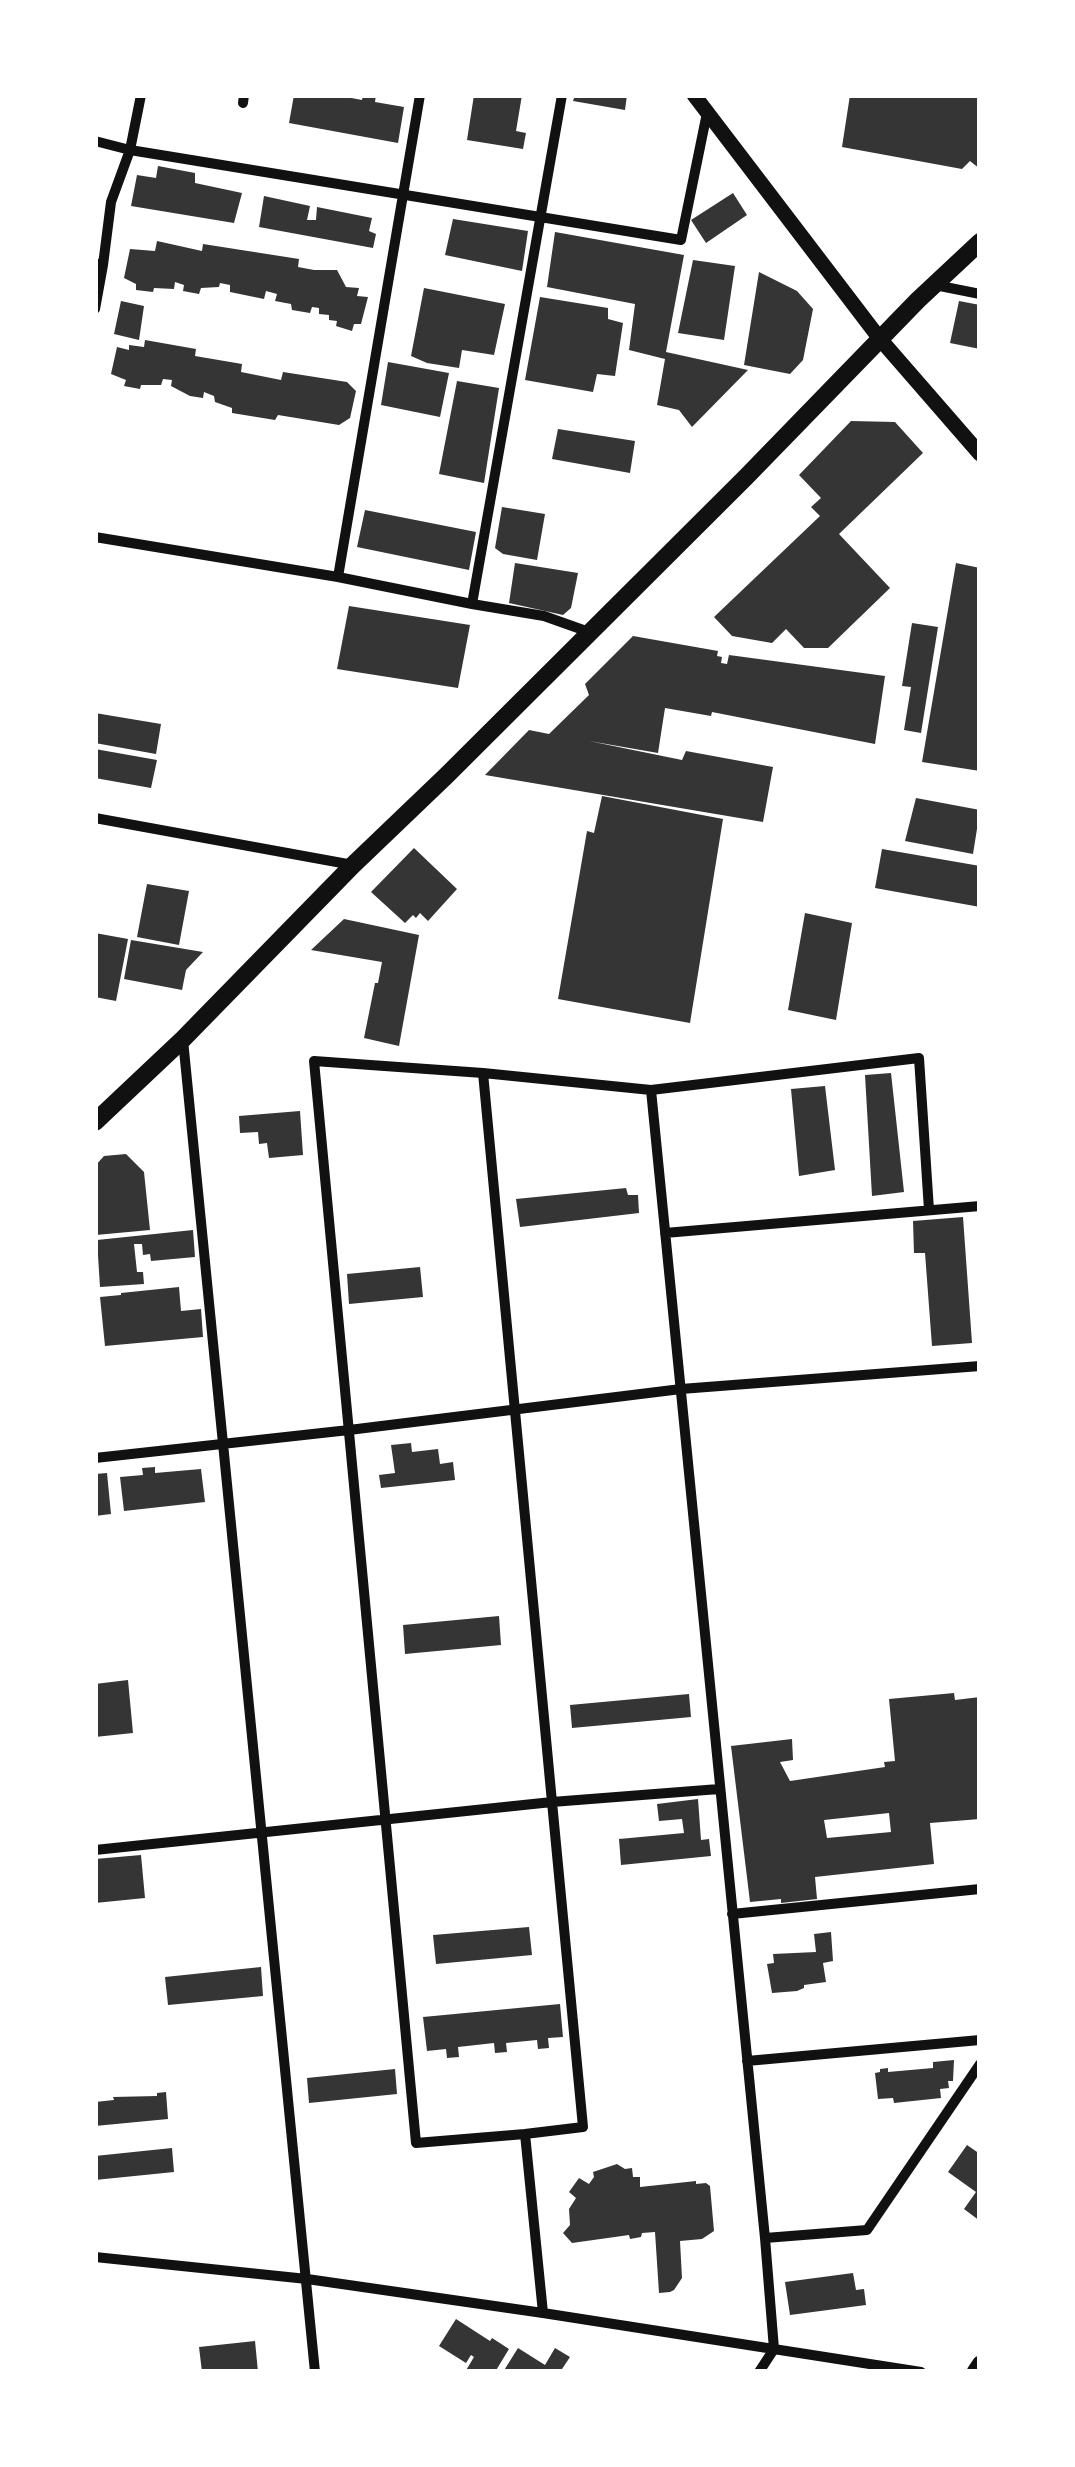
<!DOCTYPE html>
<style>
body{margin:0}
#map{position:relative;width:1075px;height:2467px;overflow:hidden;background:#fff;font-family:Figtree,sans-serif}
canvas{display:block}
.frame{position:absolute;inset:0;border:98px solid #fff;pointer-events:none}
</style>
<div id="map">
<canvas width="1075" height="2467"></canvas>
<div class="frame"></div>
</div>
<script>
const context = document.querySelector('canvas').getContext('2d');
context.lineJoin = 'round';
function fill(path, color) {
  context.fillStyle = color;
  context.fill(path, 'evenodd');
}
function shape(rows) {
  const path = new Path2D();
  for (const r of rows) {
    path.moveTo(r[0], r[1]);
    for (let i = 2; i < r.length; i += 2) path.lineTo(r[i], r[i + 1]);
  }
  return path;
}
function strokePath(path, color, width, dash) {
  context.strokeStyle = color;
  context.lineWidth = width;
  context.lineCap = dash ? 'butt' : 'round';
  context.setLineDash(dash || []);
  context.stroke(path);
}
const building = shape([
 [294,95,336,95,362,100,363,95,376,95,375,102,404,107,398,143,289,123],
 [474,95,522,95,516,131,526,133,523,149,467,140],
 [575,95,627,95,625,110,573,101],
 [850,95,980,95,980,169,970,161,962,169,842,147],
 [158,166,195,173,195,183,242,193,234,223,131,206,137,175,156,178],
 [733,193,747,215,706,243,691,220],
 [264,196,310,206,307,220,316,220,317,207,372,218,369,231,376,234,373,248,259,227],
 [453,219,528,231,522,271,445,255],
 [555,232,684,255,666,352,748,370,692,427,679,410,657,405,665,359,629,350,635,304,547,287],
 [157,241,202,251,203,244,299,259,298,267,314,270,337,270,346,287,359,288,357,296,368,297,361,324,354,324,352,331,336,326,337,321,329,320,329,315,319,314,319,308,312,307,310,313,292,310,291,304,275,301,277,294,266,291,264,299,230,292,230,285,220,283,219,287,201,288,199,294,183,291,184,285,175,282,174,289,154,288,153,292,136,290,136,284,124,278,130,249,155,251],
 [693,260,735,266,724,340,678,333],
 [759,272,797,291,813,309,803,360,790,374,744,365],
 [424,288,505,304,494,355,462,350,459,368,427,363,411,356],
 [540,297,608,308,608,319,623,323,615,376,597,374,593,392,525,380],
 [121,301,144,306,139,340,114,334],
 [959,301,980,305,980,349,950,343],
 [145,340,196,349,195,356,242,364,241,372,281,380,283,372,347,382,356,391,350,418,339,425,278,415,275,420,232,413,232,408,215,402,214,396,204,392,203,398,190,396,171,386,172,380,163,379,161,385,141,385,140,389,124,386,126,380,111,374,117,347,129,350,129,345,144,347],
 [388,362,449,373,440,417,381,405],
 [457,381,499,388,484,483,439,474],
 [851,421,895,422,923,453,839,534,890,588,828,648,804,648,786,629,772,643,732,636,714,617,820,516,811,507,821,498,799,475],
 [558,429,635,441,630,473,552,459],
 [502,507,545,514,537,560,503,554,495,548],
 [365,510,476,532,469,570,357,547],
 [515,563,578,573,571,608,563,615,509,603],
 [956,563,980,568,980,771,922,762],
 [349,606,470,625,458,688,337,669],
 [912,623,938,627,921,733,904,730,911,687,902,686],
 [633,636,718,651,717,656,722,657,721,663,727,664,729,655,885,676,875,744,712,712,711,716,665,708,658,753,589,741,682,760,686,751,773,767,763,822,485,775,529,730,549,734,589,695,585,684],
 [95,713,161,724,156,754,95,743],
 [95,749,157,760,151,788,95,778],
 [602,796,723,819,690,1023,558,999,587,831,594,833],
 [916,798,980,810,973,854,905,841],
 [414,848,457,889,428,921,420,913,416,918,413,915,405,923,371,892],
 [882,849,980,866,980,907,875,888],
 [147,884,189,891,179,945,137,937],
 [805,913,852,923,836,1020,788,1010],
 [344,919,419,935,399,1046,364,1038,375,983,378,983,382,962,311,950],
 [95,933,128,939,116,1001,95,997],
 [131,940,203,952,186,970,182,990,124,979],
 [891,1073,904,1192,872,1196,865,1075],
 [825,1086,835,1170,799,1176,791,1089],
 [300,1111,303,1155,269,1158,267,1143,259,1144,258,1132,240,1133,239,1116],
 [126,1154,144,1172,150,1230,96,1235,95,1166,104,1156],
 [626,1188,628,1195,638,1195,639,1213,520,1227,516,1199],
 [963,1217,972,1343,932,1346,925,1253,914,1253,913,1221],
 [193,1230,195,1257,151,1261,150,1254,143,1255,142,1244,134,1244,137,1272,143,1272,144,1284,100,1287,97,1240],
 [420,1267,423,1297,349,1304,347,1274],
 [179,1287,181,1311,201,1309,203,1337,105,1346,100,1297,121,1295,121,1293],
 [411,1443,412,1452,438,1449,440,1464,453,1462,455,1480,381,1488,379,1475,395,1473,391,1445],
 [155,1467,155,1473,201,1469,205,1502,124,1511,120,1477,143,1475,142,1468],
 [107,1473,111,1514,95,1516,95,1474],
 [499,1616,501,1645,405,1654,403,1625],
 [128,1680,133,1733,95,1737,95,1684],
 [954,1693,955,1700,980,1697,980,1819,930,1823,934,1864,815,1877,817,1899,781,1903,781,1899,750,1902,731,1746,792,1739,793,1760,780,1762,790,1781,885,1767,884,1762,895,1761,889,1699],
 [889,1813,891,1832,827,1838,824,1820],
 [689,1694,691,1717,572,1728,570,1705],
 [698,1799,701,1840,709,1839,711,1856,621,1865,619,1839,684,1833,682,1819,659,1821,657,1804],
 [141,1855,145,1898,95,1903,95,1859],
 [529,1927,532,1955,436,1964,433,1935],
 [831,1932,833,1961,823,1963,826,1982,804,1985,804,1988,797,1991,772,1993,767,1964,774,1963,773,1954,816,1952,814,1934],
 [261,1967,263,1996,168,2005,165,1977],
 [560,2004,563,2037,548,2038,549,2048,538,2049,537,2040,506,2043,507,2052,495,2053,494,2043,458,2047,459,2057,447,2058,446,2049,427,2051,423,2017],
 [954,2060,953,2081,948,2081,949,2088,940,2089,941,2098,894,2103,893,2098,878,2099,875,2073,880,2072,880,2069,888,2068,888,2072,933,2068,933,2062],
 [395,2069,397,2094,309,2103,307,2078],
 [166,2092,168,2119,95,2126,95,2102,114,2100,113,2097,157,2096,157,2093],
 [967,2145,980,2154,980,2221,964,2209,976,2192,948,2172],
 [172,2148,174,2172,95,2180,95,2156],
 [617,2164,625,2169,632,2168,633,2177,640,2177,640,2187,696,2181,696,2184,706,2183,710,2186,714,2231,702,2239,680,2241,682,2278,674,2290,670,2292,659,2293,655,2232,642,2233,641,2237,630,2239,629,2235,572,2243,563,2233,570,2225,569,2209,576,2198,569,2192,579,2178,589,2184,594,2177,593,2172],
 [853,2273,856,2290,864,2289,866,2305,790,2315,785,2282],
 [456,2319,490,2341,492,2338,509,2349,495,2372,465,2372,474,2357,471,2355,466,2363,439,2346],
 [255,2341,258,2372,202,2372,199,2347],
 [518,2348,545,2365,555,2348,570,2357,560,2372,503,2372]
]);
const minor = shape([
 [243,103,244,95],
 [95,141,130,150,681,240,707,113],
 [95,263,103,265,95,309],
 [103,265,111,202,130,150,141,95],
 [935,285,980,294],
 [95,537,338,577,472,604,562,95],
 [338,577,420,95],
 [472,604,544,616,589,632],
 [95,818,353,865],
 [183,1040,315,2372],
 [483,1073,552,1802,719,1789],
 [651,1090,919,1058,929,1210],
 [665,1233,980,1206],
 [95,1458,349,1430,681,1389,980,1366],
 [95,1850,552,1802,583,2127,525,2134,543,2313],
 [732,1914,980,1889],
 [747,2061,980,2040],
 [525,2134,416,2143,314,1061,483,1073,651,1090,765,2238,774,2349,759,2372],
 [765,2238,867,2230,980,2064],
 [95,2257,307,2279,543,2313,921,2372]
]);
const secondary = shape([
 [694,95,880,339,980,454],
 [974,2372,980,2363]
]);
const trunk = shape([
 [95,1122,183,1039,353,865,447,775,746,477,918,300,980,242]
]);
fill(building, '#353535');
strokePath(minor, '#111', 10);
strokePath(secondary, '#111', 15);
strokePath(trunk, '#111', 18);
</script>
